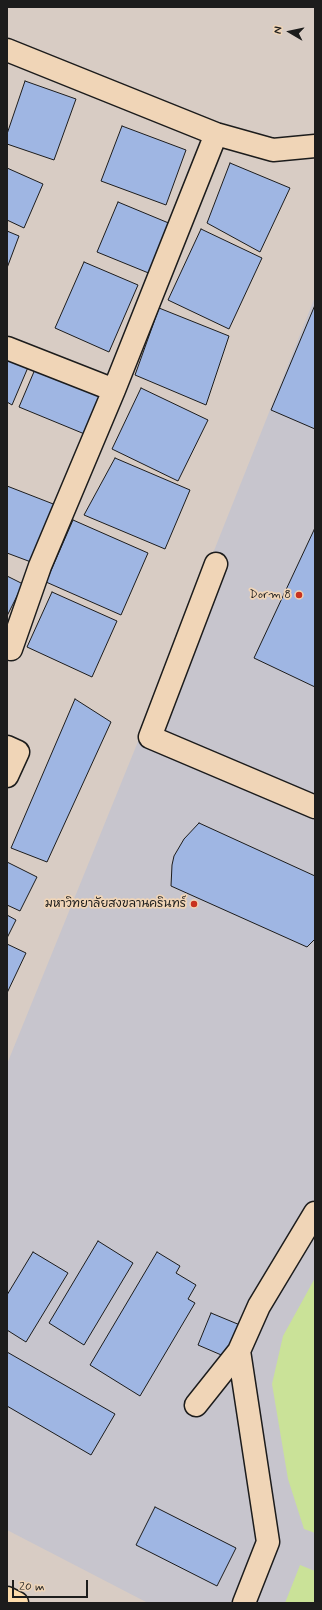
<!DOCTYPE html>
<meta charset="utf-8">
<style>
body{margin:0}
#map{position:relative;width:322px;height:1610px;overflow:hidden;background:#d8ccc4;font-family:Mynerve,sans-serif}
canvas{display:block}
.frame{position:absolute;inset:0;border:8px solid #1c1c1c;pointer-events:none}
.north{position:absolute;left:270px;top:12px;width:40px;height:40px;-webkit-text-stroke:3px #f0d5b7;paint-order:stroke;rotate:279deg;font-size:11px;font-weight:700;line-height:16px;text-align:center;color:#1c1c1c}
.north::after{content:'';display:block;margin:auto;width:14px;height:18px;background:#1c1c1c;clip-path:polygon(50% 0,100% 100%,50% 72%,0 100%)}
.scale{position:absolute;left:12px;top:1580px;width:76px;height:18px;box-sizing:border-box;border:2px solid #1c1c1c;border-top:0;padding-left:5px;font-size:12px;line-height:14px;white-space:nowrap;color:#1c1c1c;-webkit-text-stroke:3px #f0d5b7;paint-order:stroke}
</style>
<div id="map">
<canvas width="322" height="1610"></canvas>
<div class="frame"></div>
<div class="north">N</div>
<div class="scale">20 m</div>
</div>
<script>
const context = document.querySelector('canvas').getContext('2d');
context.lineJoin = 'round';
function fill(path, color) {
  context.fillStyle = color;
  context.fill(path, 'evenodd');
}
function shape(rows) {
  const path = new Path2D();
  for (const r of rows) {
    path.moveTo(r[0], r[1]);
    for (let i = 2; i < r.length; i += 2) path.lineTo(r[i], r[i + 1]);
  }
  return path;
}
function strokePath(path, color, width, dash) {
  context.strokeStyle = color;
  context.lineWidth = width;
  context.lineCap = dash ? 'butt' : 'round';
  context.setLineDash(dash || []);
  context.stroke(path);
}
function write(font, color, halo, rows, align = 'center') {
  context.font = font + ' Mynerve,"Playpen Sans Thai",sans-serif';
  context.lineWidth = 3.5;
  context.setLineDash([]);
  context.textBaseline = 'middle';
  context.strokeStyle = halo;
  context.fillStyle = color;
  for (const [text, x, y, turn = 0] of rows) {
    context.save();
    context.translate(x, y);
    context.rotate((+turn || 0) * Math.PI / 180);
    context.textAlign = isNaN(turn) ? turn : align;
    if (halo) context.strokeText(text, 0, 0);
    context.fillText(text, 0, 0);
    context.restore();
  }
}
const built = shape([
 [315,297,315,1603,148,1603,7,1530,7,1064,137,744]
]);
const green = shape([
 [315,1278,315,1533,304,1529,288,1479,272,1384,283,1336],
 [300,1565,315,1571,315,1603,285,1603]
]);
const building = shape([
 [25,81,76,99,54,160,7,144,7,134,25,81],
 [122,126,186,150,166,205,101,181,122,126],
 [230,163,290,188,260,252,207,223,230,163],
 [7,168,43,184,24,228,7,220,7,168],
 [118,202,171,224,151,274,97,252,118,202],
 [201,229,262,258,229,329,168,300,201,229],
 [7,231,19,236,7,268,7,231],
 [84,262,138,285,109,352,55,328,84,262],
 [315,305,315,429,271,410,315,305],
 [159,308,229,336,206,405,135,375,159,308],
 [7,356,29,365,12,405,7,402,7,356],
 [36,367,104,395,87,435,19,407,36,367],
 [141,388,208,420,178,481,112,449,141,388],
 [115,458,190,490,165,549,84,515,115,458],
 [7,486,61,507,39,565,7,553,7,486],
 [73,520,148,553,121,615,46,582,73,520],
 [314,530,315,531,315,687,254,658,314,530],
 [7,576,23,584,7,616,7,576],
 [52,592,117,621,92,677,27,647,52,592],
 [75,699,111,722,47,862,11,848,75,699],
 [199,823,315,876,315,939,307,947,171,886,172,865,174,856,184,839,199,823],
 [7,862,37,877,20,911,7,905,7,862],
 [7,915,16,920,7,938,7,915],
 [7,944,26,953,7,993,7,944],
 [98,1241,133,1263,84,1345,49,1323,98,1241],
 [33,1252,68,1273,26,1342,7,1330,7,1295,33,1252],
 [157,1252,180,1266,176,1273,196,1285,188,1299,195,1303,140,1396,90,1365,157,1252],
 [211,1313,240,1325,226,1357,198,1345,211,1313],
 [7,1352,115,1414,91,1455,7,1406,7,1352],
 [155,1507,236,1548,217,1586,136,1545,155,1507]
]);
const minor = shape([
 [7,50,216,134,273,150,315,146],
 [7,348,114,390],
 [216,564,150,737,315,807],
 [11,649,40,566,114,390,216,134],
 [7,747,18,752,7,776],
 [196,1405,239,1351],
 [244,1603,268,1542,239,1351,259,1306,315,1213]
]);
const major = shape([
 [7,1598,17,1603]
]);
const markers = [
 [299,595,4,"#c8321e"],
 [194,904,4,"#c8321e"]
];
const poiNames = [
 ["Dorm 8",291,595],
 ["มหาวิทยาลัยสงขลานครินทร์",186,904]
];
fill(built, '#c7c5cd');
fill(green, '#cae298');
fill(building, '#9fb6e3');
strokePath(building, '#1c1c1c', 1);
strokePath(minor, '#1c1c1c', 25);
strokePath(major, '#1c1c1c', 25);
strokePath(minor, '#f0d5b7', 22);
strokePath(major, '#fddcac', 22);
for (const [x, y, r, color] of markers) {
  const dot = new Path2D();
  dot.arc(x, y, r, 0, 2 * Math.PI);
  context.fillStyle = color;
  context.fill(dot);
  strokePath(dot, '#f0d5b7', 1.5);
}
write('12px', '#1c1c1c', '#f0d5b7', poiNames, 'right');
</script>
